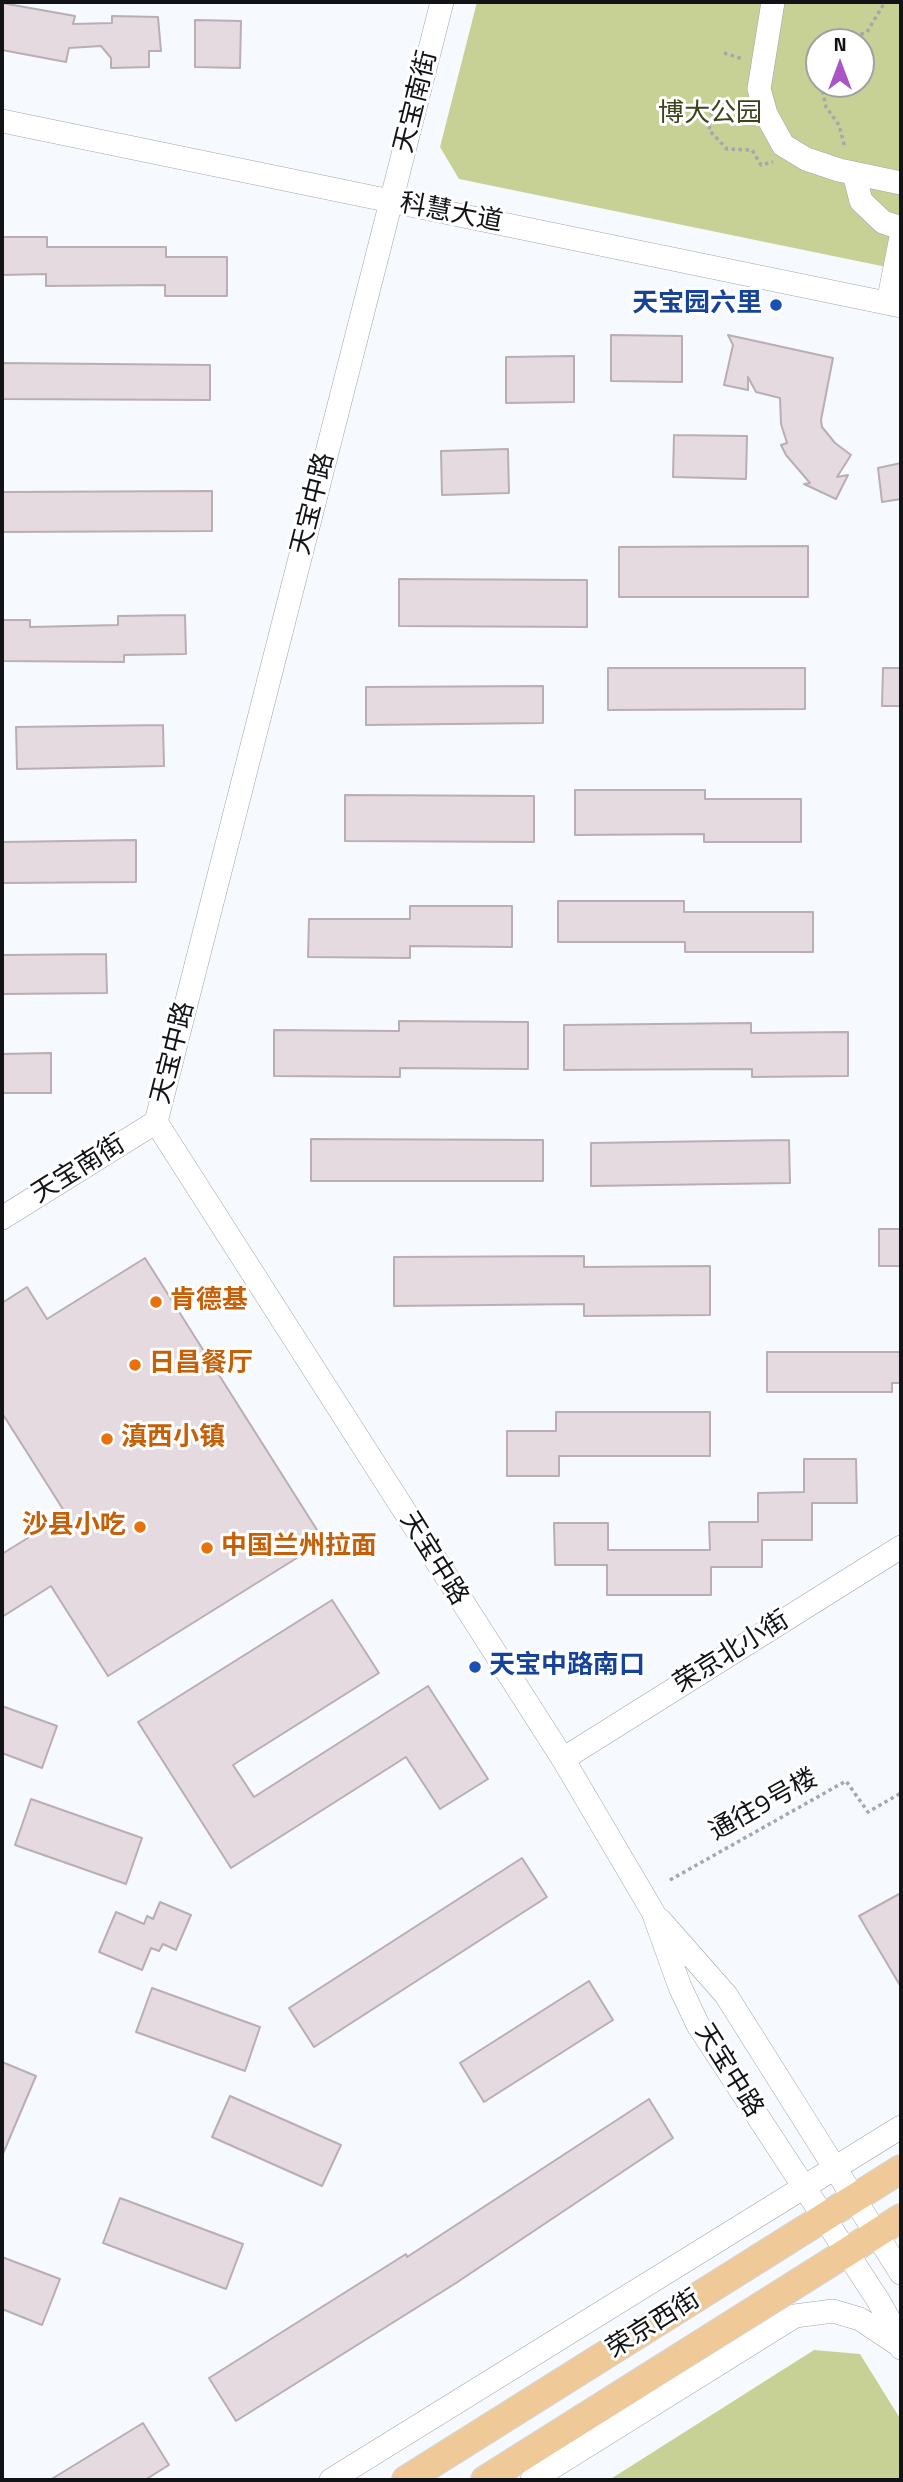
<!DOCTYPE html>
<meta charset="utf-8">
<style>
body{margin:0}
#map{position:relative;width:903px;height:2482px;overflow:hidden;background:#f6faff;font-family:"Titillium Web",sans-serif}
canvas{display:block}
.frame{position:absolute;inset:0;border:4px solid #111316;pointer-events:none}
.north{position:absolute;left:805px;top:28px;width:70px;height:70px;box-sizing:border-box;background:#fff;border:2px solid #a0a1a2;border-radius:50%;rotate:0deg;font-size:19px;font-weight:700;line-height:28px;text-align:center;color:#111316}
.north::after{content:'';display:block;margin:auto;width:24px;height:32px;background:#a955c4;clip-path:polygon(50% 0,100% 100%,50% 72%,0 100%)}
</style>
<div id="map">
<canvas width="903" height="2482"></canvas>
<div class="frame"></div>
<div class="north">N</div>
</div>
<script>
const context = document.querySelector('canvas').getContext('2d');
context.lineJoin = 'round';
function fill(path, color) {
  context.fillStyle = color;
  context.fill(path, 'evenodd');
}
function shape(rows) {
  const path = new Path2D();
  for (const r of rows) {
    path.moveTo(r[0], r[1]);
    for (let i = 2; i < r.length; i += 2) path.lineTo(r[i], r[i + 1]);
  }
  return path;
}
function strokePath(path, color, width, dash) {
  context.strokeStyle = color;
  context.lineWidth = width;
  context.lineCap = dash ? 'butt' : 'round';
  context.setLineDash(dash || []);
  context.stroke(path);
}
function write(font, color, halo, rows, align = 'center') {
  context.font = font + ' "Titillium Web","Noto Sans SC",sans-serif';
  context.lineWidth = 6;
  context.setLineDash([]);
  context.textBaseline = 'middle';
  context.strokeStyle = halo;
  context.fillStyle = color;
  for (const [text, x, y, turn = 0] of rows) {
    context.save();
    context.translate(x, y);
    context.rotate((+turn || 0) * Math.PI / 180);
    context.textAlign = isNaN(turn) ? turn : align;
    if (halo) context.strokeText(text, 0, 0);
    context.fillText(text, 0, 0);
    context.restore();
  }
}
const green = shape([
 [477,2,901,2,901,270,459,179,440,147],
 [819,42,861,42,861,84,819,84],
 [814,2350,860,2354,901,2420,901,2480,609,2480]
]);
const building = shape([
 [2,3,75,16,73,24,112,23,112,16,158,17,161,51,149,51,149,67,111,68,111,58,101,46,69,48,66,62,2,50,2,3],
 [195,20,241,21,240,68,195,67,195,20],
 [2,237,47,237,47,247,166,247,166,257,227,257,227,296,165,296,165,285,46,286,46,274,2,275,2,237],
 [611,335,682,336,682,382,611,381,611,335],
 [728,335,833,358,821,420,822,427,835,443,851,455,837,477,848,475,836,499,804,484,810,483,786,455,781,445,787,443,781,424,780,398,756,392,748,377,748,390,724,385,733,345,728,335],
 [574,356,574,402,506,403,506,357,574,356],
 [3,363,210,365,210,400,3,399,3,363],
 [674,435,747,436,746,479,673,477,674,435],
 [508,449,509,493,442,495,441,451,508,449],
 [901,463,901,499,882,502,878,468,901,463],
 [212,491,212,531,2,532,2,492,212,491],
 [808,546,808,597,619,597,619,547,808,546],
 [399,579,587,580,587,627,399,626,399,579],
 [185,615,186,654,124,655,124,662,2,661,2,620,30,620,30,627,118,625,118,616,185,615],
 [608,668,805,668,805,709,608,710,608,668],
 [883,668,901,668,901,706,882,706,883,668],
 [543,686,543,723,366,725,366,687,543,686],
 [163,725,164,766,17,769,16,727,163,725],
 [575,790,705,790,705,799,801,799,801,842,704,842,704,834,575,835,575,790],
 [345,795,534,796,534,842,345,841,345,795],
 [136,840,136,882,2,883,2,842,136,840],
 [558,901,684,901,684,912,813,912,813,952,685,952,685,942,558,942,558,901],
 [410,906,512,906,512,947,410,946,410,958,308,957,309,919,410,919,410,906],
 [106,954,107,993,2,994,2,955,106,954],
 [399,1021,528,1022,528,1069,400,1068,400,1077,274,1076,274,1030,399,1031,399,1021],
 [751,1023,751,1033,848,1032,848,1076,752,1077,752,1069,564,1070,564,1025,751,1023],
 [51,1053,51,1093,2,1093,2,1054,51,1053],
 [311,1139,543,1140,543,1181,311,1181,311,1139],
 [789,1140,790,1183,591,1186,591,1143,789,1140],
 [879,1229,901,1229,901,1266,879,1266,879,1229],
 [584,1256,584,1267,710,1266,710,1315,584,1316,584,1304,394,1306,394,1257,584,1256],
 [145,1258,324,1541,108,1676,51,1586,2,1617,2,1554,66,1514,2,1413,2,1303,27,1287,47,1319,145,1258],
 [767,1352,901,1352,901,1383,892,1383,892,1392,767,1392,767,1352],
 [556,1412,710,1412,710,1456,559,1456,559,1476,507,1476,507,1431,556,1431,556,1412],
 [804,1459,856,1459,857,1503,812,1503,812,1540,762,1540,762,1567,711,1567,711,1595,607,1595,607,1565,555,1565,554,1523,608,1523,608,1550,710,1550,709,1522,758,1522,758,1493,804,1492,804,1459],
 [332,1600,379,1673,233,1765,254,1797,428,1686,488,1779,440,1809,406,1757,231,1868,138,1722,332,1600],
 [2,1706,57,1726,42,1768,2,1753,2,1706],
 [31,1799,142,1838,126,1884,15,1845,31,1799],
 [522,1858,547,1897,314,2047,289,2008,522,1858],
 [901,1893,901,1987,859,1916,901,1893],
 [160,1902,191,1915,176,1950,163,1944,159,1951,151,1948,142,1970,99,1952,116,1912,144,1924,147,1916,153,1919,160,1902],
 [589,1981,613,2020,484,2102,460,2063,589,1981],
 [152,1988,260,2027,245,2071,136,2032,152,1988],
 [2,2062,36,2076,2,2156,2,2062],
 [230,2096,341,2145,322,2186,212,2137,230,2096],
 [649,2099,673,2138,456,2283,236,2421,209,2378,406,2254,407,2257,649,2099],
 [120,2198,243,2244,226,2289,103,2243,120,2198],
 [2,2257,60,2279,42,2325,2,2309,2,2257],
 [143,2423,169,2465,145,2480,50,2480,143,2423]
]);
const path = shape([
 [841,42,867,32,885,2],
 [724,53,743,59],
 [821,84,826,107,839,125,845,148],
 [713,105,709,130,727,149,752,150,761,165,773,162],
 [670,1880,846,1781,868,1812,901,1793]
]);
const minor = shape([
 [442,2,156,1122,563,1759,653,1912,680,1987,698,2025,878,2300,896,2332,901,2348],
 [773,2,759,89,766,114,783,145,806,159,839,170,901,183],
 [2,121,901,306],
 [854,173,861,201,883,222,901,228],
 [888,303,901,237],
 [2,1218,156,1122],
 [563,1759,901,1547],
 [660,1920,726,1995,901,2273],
 [331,2480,901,2127],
 [532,2480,795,2316,833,2311,860,2319,899,2345]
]);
const major = shape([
 [406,2480,901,2169],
 [485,2480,901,2218]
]);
const markers = [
 [776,305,7,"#1a4fb4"],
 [156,1302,7,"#e8710a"],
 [135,1365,7,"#e8710a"],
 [107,1439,7,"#e8710a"],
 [140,1527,7,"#e8710a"],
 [207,1548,7,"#e8710a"],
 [475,1667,7,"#1a4fb4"]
];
const streetNames = [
 ["天宝南街",417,102,-76],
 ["科慧大道",451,214,11],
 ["天宝中路",314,504,-76],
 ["天宝中路",174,1053,-76],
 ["天宝南街",79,1170,-32],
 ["天宝中路",433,1559,58],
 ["荣京北小街",732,1653,-32],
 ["通往9号楼",764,1806,-29],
 ["天宝中路",728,2071,58],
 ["荣京西街",654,2325,-32]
];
const parkNames = [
 ["博大公园",710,115]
];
const transitNames = [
 ["天宝园六里",762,305],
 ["天宝中路南口",489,1667,"left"]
];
const foodNames = [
 ["肯德基",170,1302],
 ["日昌餐厅",149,1365],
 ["滇西小镇",121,1439],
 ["沙县小吃",126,1527,"right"],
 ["中国兰州拉面",221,1548]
];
fill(green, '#c8d195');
fill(building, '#e4dadf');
strokePath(building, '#b9aeb3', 2);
strokePath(minor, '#a0a5ad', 24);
strokePath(major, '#d4d5d5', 30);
strokePath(path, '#a4a7ac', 3.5, [3.5, 3.5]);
strokePath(minor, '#fff', 23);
strokePath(major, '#efca98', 28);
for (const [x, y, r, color] of markers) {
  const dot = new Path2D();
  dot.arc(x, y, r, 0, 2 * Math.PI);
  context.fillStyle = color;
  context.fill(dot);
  strokePath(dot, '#fff', 2.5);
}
write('26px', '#111316', '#fff', streetNames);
write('26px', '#3e431c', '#fff', parkNames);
write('bold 26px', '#164399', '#fff', transitNames, 'right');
write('bold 26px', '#c56008', '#fff', foodNames, 'left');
</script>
